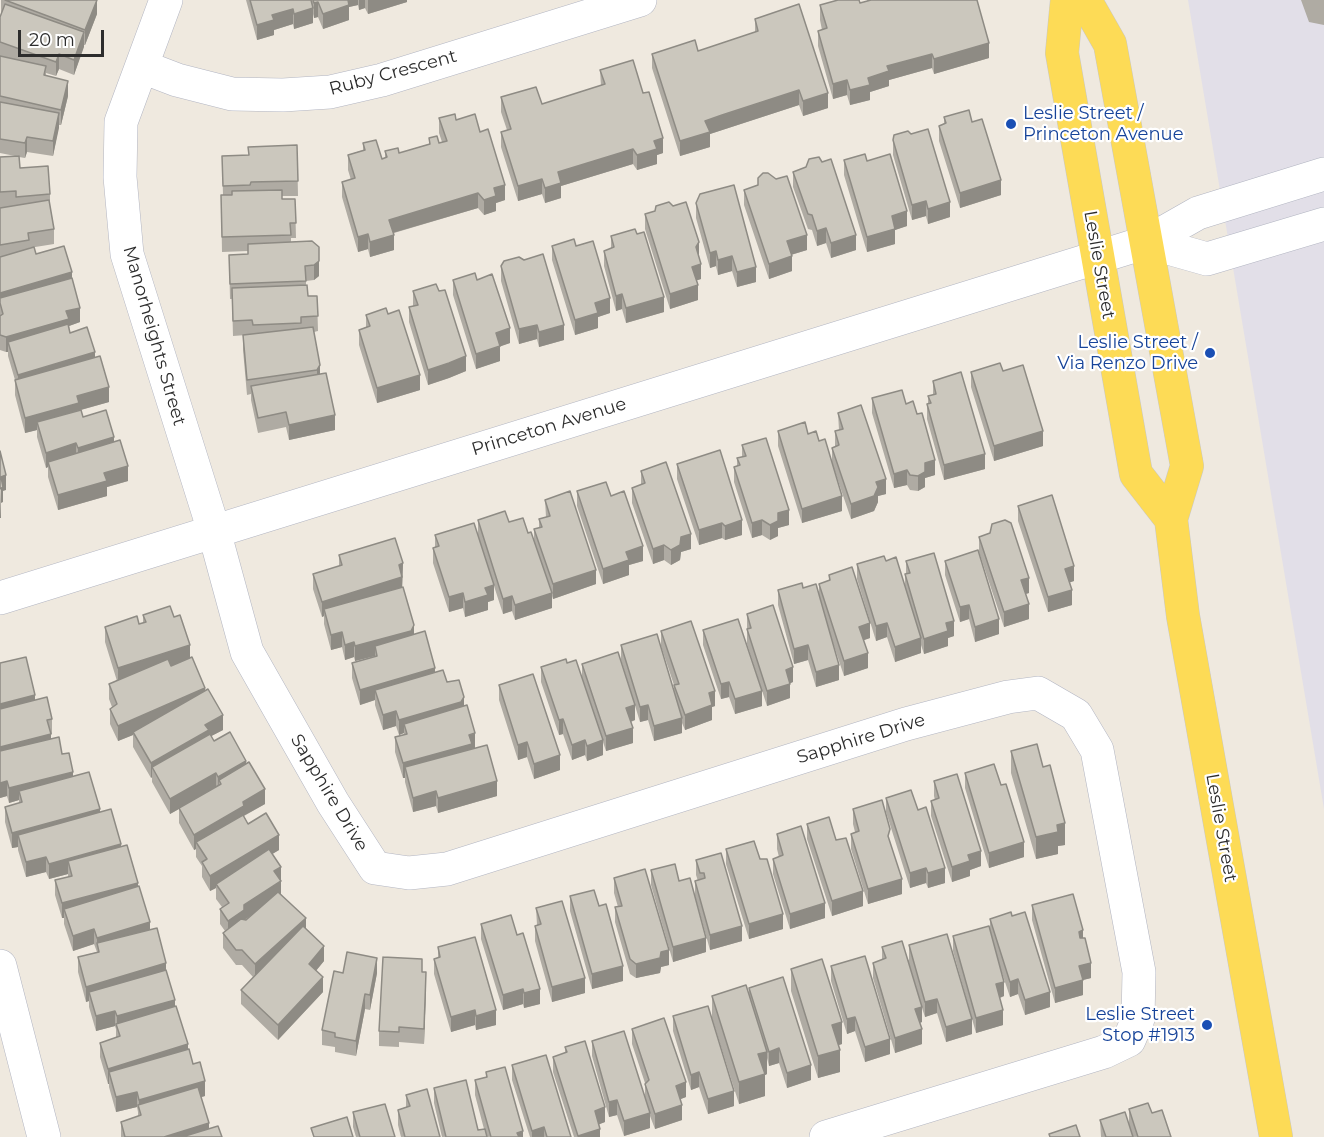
<!DOCTYPE html>
<style>
body{margin:0}
#map{position:relative;width:1324px;height:1137px;overflow:hidden;background:#efe9df;font-family:Montserrat,sans-serif}
canvas{display:block}
.scale{position:absolute;left:18px;top:30px;width:86px;height:27px;box-sizing:border-box;border:3px solid #2d2d2d;border-top:0;padding-left:8px;font-size:18px;line-height:21px;white-space:nowrap;color:#2d2d2d;-webkit-text-stroke:4px #fff;paint-order:stroke}
</style>
<div id="map">
<canvas width="1324" height="1137"></canvas>
<div class="scale">20 m</div>
</div>
<script>
const context = document.querySelector('canvas').getContext('2d');
context.lineJoin = 'round';
function fill(path, color) {
  context.fillStyle = color;
  context.fill(path, 'evenodd');
}
function shape(rows) {
  const path = new Path2D();
  for (const r of rows) {
    path.moveTo(r[0], r[1]);
    for (let i = 2; i < r.length; i += 2) path.lineTo(r[i], r[i + 1]);
  }
  return path;
}
function strokePath(path, color, width, dash) {
  context.strokeStyle = color;
  context.lineWidth = width;
  context.lineCap = dash ? 'butt' : 'round';
  context.setLineDash(dash || []);
  context.stroke(path);
}
function write(font, color, halo, rows, align = 'center') {
  context.font = font + ' Montserrat,sans-serif';
  context.lineWidth = 4.5;
  context.setLineDash([]);
  context.textBaseline = 'middle';
  context.strokeStyle = halo;
  context.fillStyle = color;
  for (const [text, x, y, turn = 0] of rows) {
    context.save();
    context.translate(x, y);
    context.rotate((+turn || 0) * Math.PI / 180);
    context.textAlign = isNaN(turn) ? turn : align;
    if (halo) context.strokeText(text, 0, 0);
    context.fillText(text, 0, 0);
    context.restore();
  }
}
const industrial = shape([
 [1188,0,1324,0,1324,809]
]);
const minor = shape([
 [166,0,121,122,120,177,127,254,214,531,247,652,333,803,375,868,409,873,447,869,906,724,1008,697,1038,693,1076,715,1097,750,1139,972,1138,1019,1129,1040,1104,1052,826,1137],
 [143,67,177,80,232,94,283,95,330,92,382,80,640,0],
 [1147,242,1207,259,1324,224],
 [0,598,1147,242,1198,213,1324,174],
 [0,966,44,1137]
]);
const major = shape([
 [1067,0,1062,53,1136,474,1171,519],
 [1085,0,1110,44,1187,466,1171,519,1183,616,1276,1137]
]);
const wall = shape([
 [1,0,97,0,97,14,85,45,84,45,74,75,59,69,56,76,46,73,46,76,68,96,61,125,59,125,53,156,27,152,25,158,19,157,20,168,50,194,50,208,54,229,54,244,29,248,29,249,72,278,80,322,69,326,70,333,95,358,109,402,81,410,83,417,114,442,128,481,107,487,107,496,58,510,48,477,48,467,46,468,37,437,37,430,25,433,15,395,15,380,8,356,8,352,6,352,0,350,0,157,15,156,0,153,0,17,1,14],
 [246,0,407,0,407,2,368,14,365,8,359,10,358,5,349,7,349,20,323,29,318,17,314,18,313,14,313,23,294,29,293,24,274,30,274,35,257,40],
 [867,0,977,0,989,58,934,74,932,68,889,80,889,86,870,92,870,100,850,105,847,95,833,99,818,46,818,31,822,30,820,20,820,5,860,3,867,2],
 [1301,0,1324,0,1324,25,1309,22],
 [755,19,828,108,803,116,799,105,710,134,710,147,680,156,652,68,652,54,698,51,755,32],
 [600,70,663,153,657,155,657,164,637,170,633,164,561,186,561,198,545,203,542,194,518,201,501,147,501,132,507,130,501,112,501,97,542,104,601,86],
 [944,117,972,122,1001,195,960,208,939,141,939,126,944,124],
 [439,118,456,120,480,132,505,200,496,203,496,211,484,215,478,208,394,233,394,250,370,257,368,249,358,252,342,197,342,182,351,180,348,170,348,155,363,150,363,143,382,159,385,158,385,151,399,153,429,144,429,138,439,143,442,142,439,133],
 [893,140,950,217,928,224,926,216,912,220,893,155],
 [297,145,298,196,282,196,282,199,295,199,296,238,291,238,291,242,312,241,319,276,314,280,306,281,306,285,308,296,317,296,318,331,314,332,320,374,335,430,289,440,286,427,258,433,251,400,251,394,247,395,243,350,243,335,246,335,233,336,232,299,230,299,229,255,248,254,248,251,222,252,221,195,223,195,222,156,248,155],
 [844,160,867,161,907,226,895,230,895,244,867,252,844,175],
 [793,172,856,250,831,258,826,243,817,246,812,230,808,229,793,187],
 [744,190,807,250,791,255,792,271,769,279,744,205],
 [696,203,756,282,737,287,732,271,718,275,716,266,710,268,696,218],
 [645,214,699,257,701,279,697,280,698,300,670,309,645,229],
 [611,236,664,312,626,323,622,309,616,311,604,266,604,251,611,248],
 [552,246,576,246,610,313,598,317,598,328,575,335,552,260],
 [501,266,564,340,539,347,537,339,519,344,501,281],
 [453,280,477,280,510,343,500,346,500,361,476,369,453,295],
 [413,291,466,371,449,378,428,385,409,322,409,307,413,306],
 [388,314,420,390,377,403,359,345,359,330,366,327,366,315],
 [1003,371,1043,446,994,461,971,387,971,372],
 [933,381,985,469,944,480,927,419,927,404,928,404,928,396,933,395],
 [872,398,906,404,935,475,925,478,925,487,918,491,910,490,907,485,894,488,872,413],
 [838,413,886,494,878,496,878,502,874,511,851,519,832,463,842,511,802,523,778,446,778,431,808,434,832,462,832,448,835,447,835,431,839,430],
 [742,445,789,525,778,528,778,536,770,540,762,535,752,538,734,482,734,467,737,466,737,458,742,457],
 [677,464,742,535,725,540,722,538,699,545,677,479],
 [641,471,691,549,681,552,680,560,671,565,664,560,653,564,632,503,632,488,641,485],
 [577,491,611,496,643,561,629,565,629,575,603,584,577,506],
 [545,500,596,584,553,599,552,596,552,608,515,620,512,611,503,614,494,586,494,600,488,602,488,610,465,617,463,608,449,612,433,563,433,548,435,548,435,535,478,535,478,520,509,522,528,533,534,541,534,529,539,528,539,519,546,517],
 [1018,506,1074,581,1070,582,1072,605,1048,612,1018,521],
 [979,537,1029,593,1026,594,1029,619,1004,627,979,552],
 [339,555,403,563,402,587,414,634,435,672,447,682,464,706,475,748,497,796,438,813,436,806,413,812,405,782,405,778,403,778,395,752,395,737,404,735,404,733,399,735,396,726,383,730,375,705,375,700,360,705,352,678,352,663,375,656,355,661,354,657,345,660,342,647,331,650,324,624,324,616,322,617,313,589,313,574,339,566],
 [886,561,905,585,905,574,906,574,906,561,954,636,948,638,948,646,924,654,921,645,921,653,895,662,887,637,876,641,857,579,857,564],
 [945,561,999,634,975,642,969,619,960,622,945,575],
 [829,575,870,638,863,640,868,668,844,676,826,622,839,680,816,687,808,660,794,664,778,605,778,590,803,588,819,595,819,584,829,581],
 [747,614,793,682,790,683,790,698,767,706,747,644],
 [143,615,174,617,190,658,223,730,211,736,214,741,246,764,265,804,244,816,248,824,279,850,272,854,281,867,281,894,306,929,324,961,316,971,323,992,278,1040,241,1004,241,990,253,977,242,965,236,965,223,948,223,933,225,931,220,924,220,909,222,907,216,899,216,888,210,891,202,877,202,866,196,857,196,849,194,850,179,823,179,809,170,814,152,782,152,777,151,778,133,747,133,735,118,741,110,724,110,709,112,707,109,699,109,684,117,681,105,642,105,627,139,624,143,623],
 [703,630,762,706,735,714,729,697,721,699,703,645],
 [661,631,715,706,712,707,712,720,685,730,682,723,682,733,654,741,648,720,640,722,621,660,621,645,674,692,674,685,661,646],
 [567,663,582,678,582,664,635,720,631,722,633,743,606,751,603,742,603,755,587,761,585,755,572,760,563,734,559,735,541,682,541,667],
 [499,685,560,770,534,779,527,757,518,760,499,700],
 [35,700,52,719,52,734,51,734,51,739,62,754,73,776,100,812,121,847,138,886,150,929,166,973,175,1006,193,1064,205,1096,201,1097,209,1129,222,1137,121,1137,121,1122,138,1116,138,1112,137,1107,116,1112,109,1087,109,1084,108,1084,100,1057,100,1043,116,1038,116,1029,115,1026,96,1031,89,1007,89,1001,86,1002,78,972,78,957,97,952,94,944,73,951,64,924,64,918,62,918,55,895,55,880,68,877,68,874,49,879,46,872,26,877,18,850,18,847,12,848,5,822,5,807,19,803,19,800,9,803,7,796,0,798],
 [1011,751,1065,845,1058,846,1058,854,1036,859,1011,773],
 [965,773,1001,785,1024,857,989,868,965,788],
 [934,781,981,866,970,870,970,876,952,882,931,816,931,801,935,800,934,796],
 [886,798,918,810,945,883,928,888,926,883,910,888,886,812],
 [853,809,890,843,902,894,868,904,851,849,851,834,855,832,853,824],
 [807,824,836,840,863,906,832,916,807,839],
 [777,834,825,918,790,929,773,874,773,859,779,857,777,849],
 [726,849,783,929,749,939,726,864],
 [696,860,742,941,710,950,695,896,695,881,698,881,696,875],
 [651,870,679,881,706,952,673,962,651,885],
 [614,878,669,965,661,967,660,973,636,978,630,974,615,922,615,907,618,907,614,893],
 [570,896,599,906,623,981,592,989,570,911],
 [1032,905,1083,938,1091,978,1083,980,1083,995,1055,1003,1032,920],
 [536,908,585,993,552,1002,535,941,535,926,537,925],
 [1012,916,1050,1007,1025,1015,1018,994,1010,997,1000,967,1004,996,1000,998,1003,1025,976,1033,953,951,953,936,990,930,990,919],
 [481,924,517,935,540,1004,524,1008,523,1004,503,1010,481,939],
 [909,945,972,1034,946,1042,937,1013,925,1017,922,1008,922,1022,920,1023,922,1044,895,1053,873,978,873,963,882,960,882,947,909,960],
 [438,947,496,1025,476,1030,475,1025,451,1032,434,974,434,959,438,958],
 [831,966,890,1054,865,1062,855,1031,847,1034,831,981],
 [791,969,842,1044,839,1045,840,1072,818,1078,791,991],
 [422,972,426,987,424,1044,399,1042,399,1047,379,1046,379,1031],
 [343,973,377,973,370,1010,365,1009,356,1056,335,1052,335,1047,322,1045,322,1030],
 [749,988,811,1080,787,1088,779,1063,769,1066,767,1058,767,1074,765,1075,765,1096,739,1104,712,1018,712,996,749,996],
 [673,1016,734,1106,708,1114,699,1087,691,1090,673,1031],
 [632,1029,686,1097,680,1099,682,1120,655,1129,650,1116,650,1128,624,1136,617,1115,609,1117,592,1056,592,1041,645,1095,645,1083,632,1044],
 [565,1047,605,1122,599,1124,600,1137,574,1137,553,1072,553,1057,565,1053],
 [512,1065,571,1137,530,1137,512,1080],
 [486,1072,523,1137,442,1137,434,1103,434,1088,478,1130,484,1129,475,1095,475,1080,486,1077],
 [406,1095,440,1137,401,1137,398,1125,398,1110,406,1107],
 [1129,1109,1152,1113,1171,1137,1101,1137,1100,1120,1129,1124],
 [353,1112,395,1137,356,1137,353,1127]
]);
const shadedWall = shape([
 [97,0,97,14,85,45,85,30],
 [346,0,358,0,358,5,349,7,349,20,323,29,323,14],
 [359,0,365,0,365,8,359,10],
 [368,0,407,0,407,2,368,14],
 [318,2,318,17,314,18,314,3],
 [313,8,313,23,294,29,294,14],
 [293,9,293,24,274,30,274,35,257,40,257,25,272,15],
 [84,32,84,47,74,75,74,60],
 [989,43,989,58,934,74,934,59],
 [59,54,59,69,56,76,56,62],
 [932,54,932,68,889,80,889,86,870,92,870,100,850,105,850,90,868,78,887,66],
 [847,80,847,95,833,99,833,84],
 [68,81,68,96,61,125,61,110],
 [799,90,799,105,710,134,710,147,680,156,680,141,705,121],
 [828,93,828,108,803,116,803,101],
 [59,113,59,128,53,156,53,141],
 [27,137,27,152,25,158,25,143],
 [663,138,663,153,657,155,657,164,637,170,637,155,654,141],
 [633,149,633,164,561,186,561,198,545,203,545,188,558,172],
 [542,179,542,194,518,201,518,186],
 [1001,180,1001,195,960,208,960,193],
 [505,185,505,200,496,203,496,211,484,215,484,200,494,188],
 [478,193,478,208,389,234,389,220],
 [926,201,926,216,912,220,912,205],
 [950,202,950,217,928,224,928,209],
 [907,211,907,226,895,230,895,244,867,252,867,237,892,216],
 [826,228,826,243,817,246,817,231],
 [368,234,368,249,358,252,358,237],
 [394,235,394,250,370,257,370,242],
 [807,235,807,250,787,256,787,241],
 [856,235,856,250,831,258,831,243],
 [699,242,699,257,696,247],
 [319,247,319,276,314,280,314,265],
 [716,251,716,266,710,268,710,253],
 [732,256,732,271,718,275,718,260],
 [792,256,792,271,769,279,769,264],
 [701,264,701,279,692,282,692,267],
 [756,267,756,282,737,287,737,272],
 [72,272,72,286,0,303,0,293],
 [698,285,698,300,670,309,670,294],
 [622,294,622,309,616,311,616,296],
 [664,297,664,312,626,323,626,308],
 [610,298,610,313,598,317,598,328,575,335,575,320,595,303],
 [80,308,80,322,69,326,69,334,8,342,8,352,6,352,6,337,66,311],
 [537,325,537,339,519,344,519,329],
 [564,325,564,340,539,347,539,332],
 [510,328,510,343,496,348,496,333],
 [500,346,500,361,476,369,476,354],
 [95,352,95,367,18,390,18,375],
 [466,356,466,371,449,378,428,385,428,370],
 [320,365,320,380,317,385,317,370],
 [420,375,420,390,377,403,377,388],
 [109,387,109,402,37,422,37,430,25,433,25,418,77,396],
 [335,415,335,430,289,440,289,425],
 [1043,431,1043,446,994,461,994,446],
 [114,437,114,452,78,462,78,448],
 [76,443,76,458,48,462,48,467,46,468,46,453],
 [985,454,985,469,944,480,944,465],
 [935,460,935,475,925,478,925,487,918,491,918,476,925,463],
 [128,466,128,481,107,487,107,496,58,510,58,495,104,473],
 [907,470,907,485,894,488,894,474],
 [6,475,6,490,3,491,3,502,1,503,1,518,0,518,1,477],
 [886,479,886,494,878,496,878,502,874,511,851,519,851,504,876,482],
 [842,496,842,511,802,523,802,509],
 [789,510,789,525,778,528,778,536,770,540,770,525,778,513],
 [742,520,742,535,725,540,725,526],
 [762,520,762,535,752,538,752,523],
 [722,523,722,538,699,545,699,530],
 [691,534,691,549,681,552,680,560,671,565,671,550,681,537],
 [664,545,664,560,653,564,653,549],
 [643,546,643,561,629,565,629,575,603,584,603,569,626,552],
 [403,563,402,592,324,609,324,616,322,617,322,602],
 [1074,566,1074,581,1065,584,1065,569],
 [596,570,596,584,553,599,553,584],
 [1029,578,1029,593,1021,595,1021,580],
 [494,585,494,600,488,602,488,610,465,617,465,602,485,588],
 [1072,590,1072,605,1048,612,1048,597],
 [463,593,463,608,449,612,449,597],
 [552,593,552,608,515,620,515,605],
 [512,596,512,611,503,614,503,599],
 [1029,604,1029,619,1004,627,1004,612],
 [969,605,969,619,960,622,960,607],
 [999,619,999,634,975,642,975,627],
 [954,621,954,636,948,638,948,646,924,654,924,639,946,623],
 [870,623,870,638,859,642,859,627],
 [887,623,887,637,876,641,876,626],
 [414,625,414,640,375,646,375,656,355,661,355,646],
 [342,632,342,647,331,650,331,635],
 [921,638,921,653,895,662,895,647],
 [354,642,354,657,345,660,345,645],
 [190,645,190,660,118,683,118,668],
 [808,645,808,660,794,664,794,649],
 [868,653,868,668,844,676,844,661],
 [839,665,839,680,816,687,816,672],
 [793,667,793,682,786,685,786,670],
 [435,668,435,683,375,690,375,700,360,705,360,690],
 [729,682,729,697,721,699,721,684],
 [790,684,790,698,767,706,767,691],
 [205,688,205,703,133,732,133,735,118,741,118,726],
 [715,691,715,706,712,707,712,720,685,730,685,715,709,693],
 [762,691,762,706,735,714,735,699],
 [35,695,35,710,0,719,0,704],
 [464,697,464,712,404,724,404,733,399,735,399,720],
 [635,705,635,720,626,723,626,708],
 [648,705,648,720,640,722,640,707],
 [396,711,396,726,383,730,383,715],
 [223,715,223,730,152,767,152,777,151,778,151,763,205,725],
 [682,718,682,733,654,741,654,726],
 [563,719,563,734,559,735,559,720],
 [633,728,633,743,606,751,606,736],
 [475,733,475,748,405,767,405,778,403,778,403,763],
 [51,734,51,749,0,762,0,747],
 [585,740,585,755,572,760,572,745],
 [603,740,603,755,587,761,587,746],
 [527,742,527,757,518,760,518,745],
 [560,755,560,770,534,779,534,764],
 [246,761,246,776,221,784,219,780,218,792,218,777],
 [73,772,73,787,19,791,19,800,9,803,9,788],
 [216,773,216,788,170,814,170,799],
 [7,781,7,796,0,798,0,783],
 [497,781,497,796,438,813,438,798],
 [265,789,265,804,196,842,196,849,194,850,194,835,243,802],
 [436,791,436,806,413,812,413,798],
 [100,809,100,824,18,835,18,847,12,848,12,833],
 [1065,823,1065,845,1058,846,1058,854,1036,859,1036,837,1057,825],
 [279,835,279,850,218,887,216,884,216,888,210,891,210,876],
 [1024,842,1024,857,989,868,989,853],
 [121,844,121,859,68,861,68,874,49,879,49,864],
 [981,851,981,866,970,870,970,876,952,882,952,867,968,855],
 [46,857,46,872,26,877,26,862],
 [281,867,281,896,244,920,228,936,228,921,244,905,274,871],
 [926,868,926,883,910,888,910,873],
 [945,868,945,883,928,888,928,873],
 [902,879,902,894,868,904,868,889],
 [138,883,138,898,64,909,64,918,62,918,62,903],
 [863,891,863,906,832,916,832,901],
 [825,903,825,918,790,929,790,914],
 [783,914,783,929,749,939,749,924],
 [306,918,306,933,255,978,255,964],
 [150,922,150,937,97,944,97,938],
 [742,926,742,941,710,950,710,935],
 [94,929,94,944,73,951,73,936],
 [1083,930,1083,945,1079,947,1079,932],
 [706,938,706,952,673,962,673,947],
 [324,946,324,961,309,979,309,964],
 [669,950,669,965,661,967,660,973,636,978,636,964,661,952],
 [377,958,377,973,370,1010,370,995],
 [166,963,166,978,89,992,89,1001,86,1002,86,987],
 [1091,963,1091,978,1079,981,1079,966],
 [623,966,623,981,592,989,592,974],
 [426,972,426,987,424,1044,424,1029],
 [323,977,323,992,278,1040,278,1025],
 [585,978,585,993,552,1002,552,987],
 [1018,979,1018,994,1010,997,1010,982],
 [1083,980,1083,995,1055,1003,1055,988],
 [1004,982,1004,996,996,999,996,984],
 [523,989,523,1004,503,1010,503,995],
 [540,989,540,1004,524,1008,524,993],
 [1050,992,1050,1007,1025,1015,1025,1000],
 [365,994,365,1009,356,1056,356,1041],
 [937,999,937,1013,925,1017,925,1002],
 [175,1000,175,1015,117,1027,117,1016],
 [922,1007,922,1022,915,1024,915,1009],
 [475,1010,475,1025,451,1032,451,1017],
 [496,1010,496,1025,476,1030,476,1016],
 [1003,1010,1003,1025,976,1033,976,1018],
 [115,1011,115,1026,96,1031,96,1016],
 [855,1017,855,1031,847,1034,847,1019],
 [972,1019,972,1034,946,1042,946,1027],
 [842,1022,842,1044,832,1047,832,1025],
 [922,1029,922,1044,895,1053,895,1038],
 [890,1039,890,1054,865,1062,865,1047],
 [188,1044,188,1059,109,1072,109,1084,108,1084,108,1069],
 [779,1048,779,1063,769,1066,769,1052],
 [840,1050,840,1072,818,1078,818,1056],
 [767,1052,767,1074,765,1075,765,1096,739,1104,739,1082,758,1054],
 [811,1065,811,1080,787,1088,787,1073],
 [699,1072,699,1087,691,1090,691,1075],
 [205,1081,205,1096,141,1114,139,1108,139,1100],
 [686,1082,686,1097,676,1101,676,1086],
 [734,1091,734,1106,708,1114,708,1099],
 [137,1092,137,1107,116,1112,116,1097],
 [617,1100,617,1115,609,1117,609,1102],
 [682,1105,682,1120,655,1129,655,1114],
 [605,1107,605,1122,595,1126,595,1111],
 [650,1113,650,1128,624,1136,624,1121],
 [209,1123,209,1137,164,1137],
 [544,1127,544,1137,532,1137,532,1131],
 [600,1129,600,1137,578,1137,578,1136],
 [523,1131,523,1137,517,1137,517,1133]
]);
const building = shape([
 [5,0,97,0,85,30,5,0],
 [250,0,311,0,313,8,294,14,293,9,272,15,274,20,257,25,250,0],
 [313,0,348,0,349,5,323,14,318,2,314,3,313,0],
 [838,0,859,0,860,3,871,0,977,0,989,43,934,59,932,54,887,66,889,71,868,78,870,85,850,90,847,80,833,84,818,31,827,28,820,5,838,0],
 [5,4,84,32,74,60,59,54,56,62,0,42,0,17,5,4],
 [799,4,828,93,803,101,799,90,722,115,705,121,710,132,680,141,652,54,695,40,698,51,758,31,755,19,799,4],
 [0,56,46,66,44,75,68,81,61,110,0,96,0,56],
 [633,60,643,93,649,92,663,138,654,141,657,149,637,155,633,149,558,172,561,183,545,188,542,179,518,186,501,132,511,129,501,97,536,87,542,104,605,84,600,70,633,60],
 [0,102,59,113,53,141,27,137,25,143,0,139,0,102],
 [969,110,972,122,982,119,1001,180,960,193,939,126,946,123,944,117,969,110],
 [455,114,456,120,475,114,480,132,488,129,505,185,494,188,496,196,484,200,478,193,389,220,394,235,370,242,368,234,358,237,342,182,355,178,348,155,365,150,363,143,376,140,382,159,387,157,385,151,398,148,399,153,430,144,429,138,437,136,439,143,447,141,439,118,455,114],
 [928,129,950,202,928,209,926,201,912,205,893,140,894,135,908,131,911,134,928,129],
 [297,145,298,181,251,182,250,185,223,186,222,156,249,155,248,147,297,145],
 [865,154,867,161,890,154,907,211,892,216,895,229,867,237,844,160,865,154],
 [19,156,20,168,48,166,50,194,16,197,16,191,0,192,0,157,19,156],
 [819,157,822,162,831,159,856,235,831,243,826,228,817,231,812,215,808,214,793,172,806,167,809,159,819,157],
 [763,173,768,173,776,179,787,176,807,235,787,241,792,256,769,264,744,190,758,185,758,178,763,173],
 [734,185,756,267,737,272,732,256,718,260,716,251,710,253,696,203,700,194,734,185],
 [282,190,282,199,295,199,296,223,290,223,291,235,222,237,221,195,232,195,232,191,282,190],
 [49,200,54,229,28,233,29,240,0,245,0,208,49,200],
 [669,202,673,206,686,202,699,242,696,247,701,264,692,267,698,285,670,294,645,214,655,211,656,206,669,202],
 [635,229,637,234,644,232,664,297,626,308,622,294,616,296,604,251,614,247,611,236,635,229],
 [574,239,576,246,593,241,610,298,595,303,598,313,575,320,552,246,574,239],
 [312,241,319,247,319,261,314,265,305,266,306,281,230,284,229,255,248,254,248,244,312,241],
 [64,246,72,272,0,293,0,257,34,247,36,254,64,246],
 [543,254,564,325,539,332,537,325,519,329,501,266,504,261,519,257,524,260,543,254],
 [475,273,477,280,492,274,510,328,496,333,500,346,476,354,453,280,475,273],
 [72,278,80,308,66,311,69,319,6,337,0,335,0,316,3,314,0,303,0,298,72,278],
 [436,284,439,291,445,290,466,356,449,363,428,370,409,307,418,305,413,291,436,284],
 [307,285,308,296,317,296,318,316,301,317,301,323,253,325,252,320,233,321,232,288,307,285],
 [386,308,388,314,399,310,420,375,377,388,359,330,370,326,366,315,386,308],
 [68,324,70,333,87,327,95,352,18,375,8,342,68,324],
 [313,327,320,365,317,370,247,380,243,335,313,327],
 [100,356,109,387,77,396,79,403,25,418,15,380,100,356],
 [1000,363,1003,371,1023,365,1043,431,994,446,971,372,1000,363],
 [961,372,985,454,944,465,927,404,931,403,928,396,936,394,933,381,961,372],
 [326,373,335,415,289,425,286,412,258,418,251,386,326,373],
 [902,390,906,404,913,401,917,414,922,413,935,460,925,463,925,472,918,476,910,475,907,470,894,474,872,398,902,390],
 [861,405,886,479,876,482,878,487,874,496,851,504,832,448,839,445,835,431,843,429,838,413,861,405],
 [81,410,83,417,106,410,114,437,78,448,76,443,46,453,37,422,81,410],
 [805,422,808,434,816,431,819,441,825,439,842,496,802,509,778,431,805,422],
 [766,438,789,510,778,513,778,521,770,525,762,520,752,523,734,467,740,465,737,458,746,456,742,445,766,438],
 [120,440,128,466,104,473,107,481,58,495,48,462,120,440],
 [720,450,742,520,725,526,722,523,699,530,677,464,720,450],
 [0,451,6,475,1,477,3,487,0,489,0,451],
 [666,462,691,534,681,537,680,545,671,550,664,545,653,549,632,488,645,483,641,471,666,462],
 [606,482,611,496,624,491,643,546,626,552,629,560,603,569,577,491,606,482],
 [570,491,596,570,553,584,534,529,542,527,539,519,550,516,545,500,570,491],
 [1052,495,1074,566,1065,569,1072,590,1048,597,1018,506,1052,495],
 [505,511,509,522,523,518,528,533,531,532,552,593,515,605,512,596,503,599,478,520,505,511],
 [1005,520,1011,523,1029,578,1021,580,1029,604,1004,612,979,537,990,533,992,524,1005,520],
 [474,523,494,585,485,588,488,595,465,602,463,593,449,597,433,548,439,546,435,535,474,523],
 [395,538,403,563,399,565,402,577,322,602,313,574,342,565,339,555,395,538],
 [978,550,999,619,975,627,969,605,960,607,945,561,978,550],
 [934,553,954,621,946,623,948,631,924,639,905,574,910,573,906,561,934,553],
 [884,556,886,561,896,557,921,638,895,647,887,623,876,626,857,564,884,556],
 [852,567,870,623,859,627,868,653,844,661,819,584,830,580,829,575,852,567],
 [802,583,803,588,816,584,839,665,816,672,808,645,794,649,778,590,802,583],
 [403,587,414,625,411,631,355,646,354,642,345,645,342,632,331,635,324,609,403,587],
 [773,605,793,667,786,670,790,684,767,691,747,629,751,628,747,614,773,605],
 [170,606,174,617,180,615,190,645,118,668,105,627,137,616,139,624,146,622,143,615,170,606],
 [738,619,762,691,735,699,729,682,721,684,703,630,738,619],
 [691,621,715,691,709,693,712,705,685,715,674,685,679,684,661,631,691,621],
 [425,631,435,668,360,690,352,663,377,656,375,646,425,631],
 [657,634,682,718,654,726,648,705,640,707,621,645,657,634],
 [618,652,635,705,626,708,633,728,606,736,582,664,618,652],
 [26,657,35,695,0,704,0,663,26,657],
 [192,657,205,688,118,726,110,709,117,704,109,684,168,659,171,666,192,657],
 [566,659,567,663,576,660,603,740,587,746,585,740,572,745,563,719,559,720,541,667,566,659],
 [443,670,447,682,459,680,464,697,461,702,399,720,396,711,383,715,375,690,443,670],
 [533,674,560,755,534,764,527,742,518,745,499,685,533,674],
 [208,689,223,715,205,725,209,730,151,763,133,732,208,689],
 [47,697,52,719,47,720,51,734,0,747,0,709,47,697],
 [467,705,475,733,469,735,472,744,403,763,395,737,407,734,404,724,467,705],
 [230,732,246,761,218,777,216,773,170,799,152,767,210,734,214,741,230,732],
 [59,737,62,754,69,753,73,772,9,788,7,781,0,783,0,751,59,737],
 [1037,744,1043,767,1050,765,1065,823,1057,825,1058,832,1036,837,1011,751,1037,744],
 [487,745,497,781,438,798,436,791,413,798,405,767,487,745],
 [249,762,265,789,243,802,244,806,194,835,179,808,221,784,219,780,249,762],
 [994,764,1001,785,1006,784,1024,842,989,853,965,773,994,764],
 [89,772,100,809,12,833,5,807,22,802,19,791,89,772],
 [957,774,981,851,968,855,970,861,952,867,931,801,939,798,934,781,957,774],
 [911,790,918,810,926,807,945,868,928,873,926,868,910,873,886,798,911,790],
 [882,800,890,829,888,836,902,879,868,889,851,834,859,831,853,809,882,800],
 [111,809,121,844,49,864,46,857,26,862,18,835,111,809],
 [266,813,279,835,210,876,202,862,207,859,196,842,243,815,248,824,266,813],
 [829,817,836,840,846,838,863,891,832,901,807,824,829,817],
 [801,826,825,903,790,914,773,859,783,855,777,834,801,826],
 [754,841,760,859,767,859,783,914,749,924,726,849,754,841],
 [127,845,138,883,62,903,55,880,72,876,68,861,127,845],
 [269,849,281,867,274,871,281,881,244,905,244,910,228,921,220,909,229,903,216,884,269,849],
 [721,853,742,926,710,935,695,881,705,878,704,873,700,873,696,860,721,853],
 [675,864,679,881,690,878,706,938,673,947,651,870,675,864],
 [645,869,669,950,661,952,660,958,636,964,630,959,615,907,622,906,614,878,645,869],
 [139,886,150,922,97,938,94,929,73,936,64,909,139,886],
 [594,890,599,906,606,904,623,966,592,974,570,896,594,890],
 [278,892,306,918,255,964,242,950,236,950,223,933,241,919,246,920,278,892],
 [1073,894,1083,930,1079,932,1080,938,1085,938,1091,963,1079,966,1083,980,1055,988,1032,905,1073,894],
 [562,901,585,978,552,987,535,926,541,924,536,908,562,901],
 [1011,912,1012,916,1025,912,1050,992,1025,1000,1018,979,1010,982,990,919,1011,912],
 [511,915,517,935,523,933,540,989,524,993,523,989,503,995,481,924,511,915],
 [303,926,324,946,309,964,323,977,278,1025,241,990,303,926],
 [989,926,1004,982,996,984,1003,1010,976,1018,953,936,989,926],
 [157,928,166,963,86,987,78,957,99,952,97,943,157,928],
 [947,934,972,1019,946,1027,937,999,925,1002,909,945,947,934],
 [475,937,496,1010,476,1016,475,1010,451,1017,434,959,440,957,438,947,475,937],
 [902,941,922,1007,915,1009,922,1029,895,1038,873,963,886,958,882,947,902,941],
 [347,952,377,958,370,995,365,994,356,1041,335,1037,335,1033,322,1030,334,971,343,973,347,952],
 [865,956,890,1039,865,1047,855,1017,847,1019,831,966,865,956],
 [383,957,422,959,422,972,426,972,424,1029,399,1027,399,1032,379,1031,383,957],
 [822,959,842,1022,832,1025,840,1050,818,1056,791,969,822,959],
 [166,970,175,1000,117,1016,115,1011,96,1016,89,992,166,970],
 [783,977,811,1065,787,1073,779,1048,769,1052,749,988,783,977],
 [746,985,767,1052,758,1054,765,1074,739,1082,712,996,746,985],
 [176,1006,188,1044,108,1069,100,1043,120,1036,116,1024,176,1006],
 [708,1006,734,1091,708,1099,699,1072,691,1075,673,1016,708,1006],
 [664,1018,686,1082,676,1086,682,1105,655,1114,645,1084,649,1080,632,1029,664,1018],
 [624,1031,650,1113,624,1121,617,1100,609,1102,592,1041,624,1031],
 [585,1041,605,1107,595,1111,600,1129,578,1136,553,1057,567,1052,565,1047,585,1041],
 [189,1049,193,1064,200,1062,205,1081,139,1100,137,1092,116,1097,109,1072,189,1049],
 [546,1055,571,1137,547,1137,544,1127,532,1131,512,1065,546,1055],
 [505,1067,523,1131,517,1133,519,1137,491,1137,475,1080,487,1077,486,1072,505,1067],
 [466,1080,478,1130,485,1129,487,1137,446,1137,434,1088,466,1080],
 [198,1087,209,1123,164,1137,125,1137,121,1122,141,1115,138,1105,198,1087],
 [427,1089,440,1137,405,1137,398,1110,410,1106,406,1095,427,1089],
 [1148,1103,1152,1113,1162,1110,1171,1137,1138,1137,1129,1109,1148,1103],
 [385,1104,395,1137,360,1137,353,1112,385,1104],
 [1125,1112,1133,1137,1106,1137,1100,1120,1125,1112],
 [347,1117,353,1137,314,1137,311,1128,347,1117],
 [1076,1125,1080,1137,1050,1137,1049,1134,1076,1125],
 [218,1126,222,1137,182,1137,218,1126]
]);
const markers = [
 [1011,124,6,"#1a4fb4"],
 [1210,353,6,"#1a4fb4"],
 [1207,1025,6,"#1a4fb4"]
];
const streetNames = [
 ["Ruby Crescent",393,73,-15],
 ["Leslie Street",1099,265,80],
 ["Manorheights Street",154,336,74],
 ["Princeton Avenue",549,427,-17],
 ["Sapphire Drive",861,739,-17],
 ["Sapphire Drive",329,793,59],
 ["Leslie Street",1221,828,80]
];
const transitNames = [
 ["Leslie Street /",1023,114,"left"],
 ["Princeton Avenue",1023,135,"left"],
 ["Leslie Street /",1198,343],
 ["Via Renzo Drive",1198,364],
 ["Leslie Street",1195,1015],
 ["Stop #1913",1195,1036]
];
fill(industrial, '#e2dfe8');
strokePath(minor, '#b2b5c2', 34);
strokePath(major, '#c8c8c8', 34);
strokePath(minor, '#fff', 33);
strokePath(major, '#fddb56', 33);
fill(wall, '#afaba3');
fill(shadedWall, '#8e8b84');
fill(building, '#cbc7bd');
strokePath(building, '#8e8b84', 1.5);
for (const [x, y, r, color] of markers) {
  const dot = new Path2D();
  dot.arc(x, y, r, 0, 2 * Math.PI);
  context.fillStyle = color;
  context.fill(dot);
  strokePath(dot, '#fff', 2);
}
write('18px', '#2d2d2d', '#fff', streetNames);
write('18px', '#164399', '#fff', transitNames, 'right');
</script>
